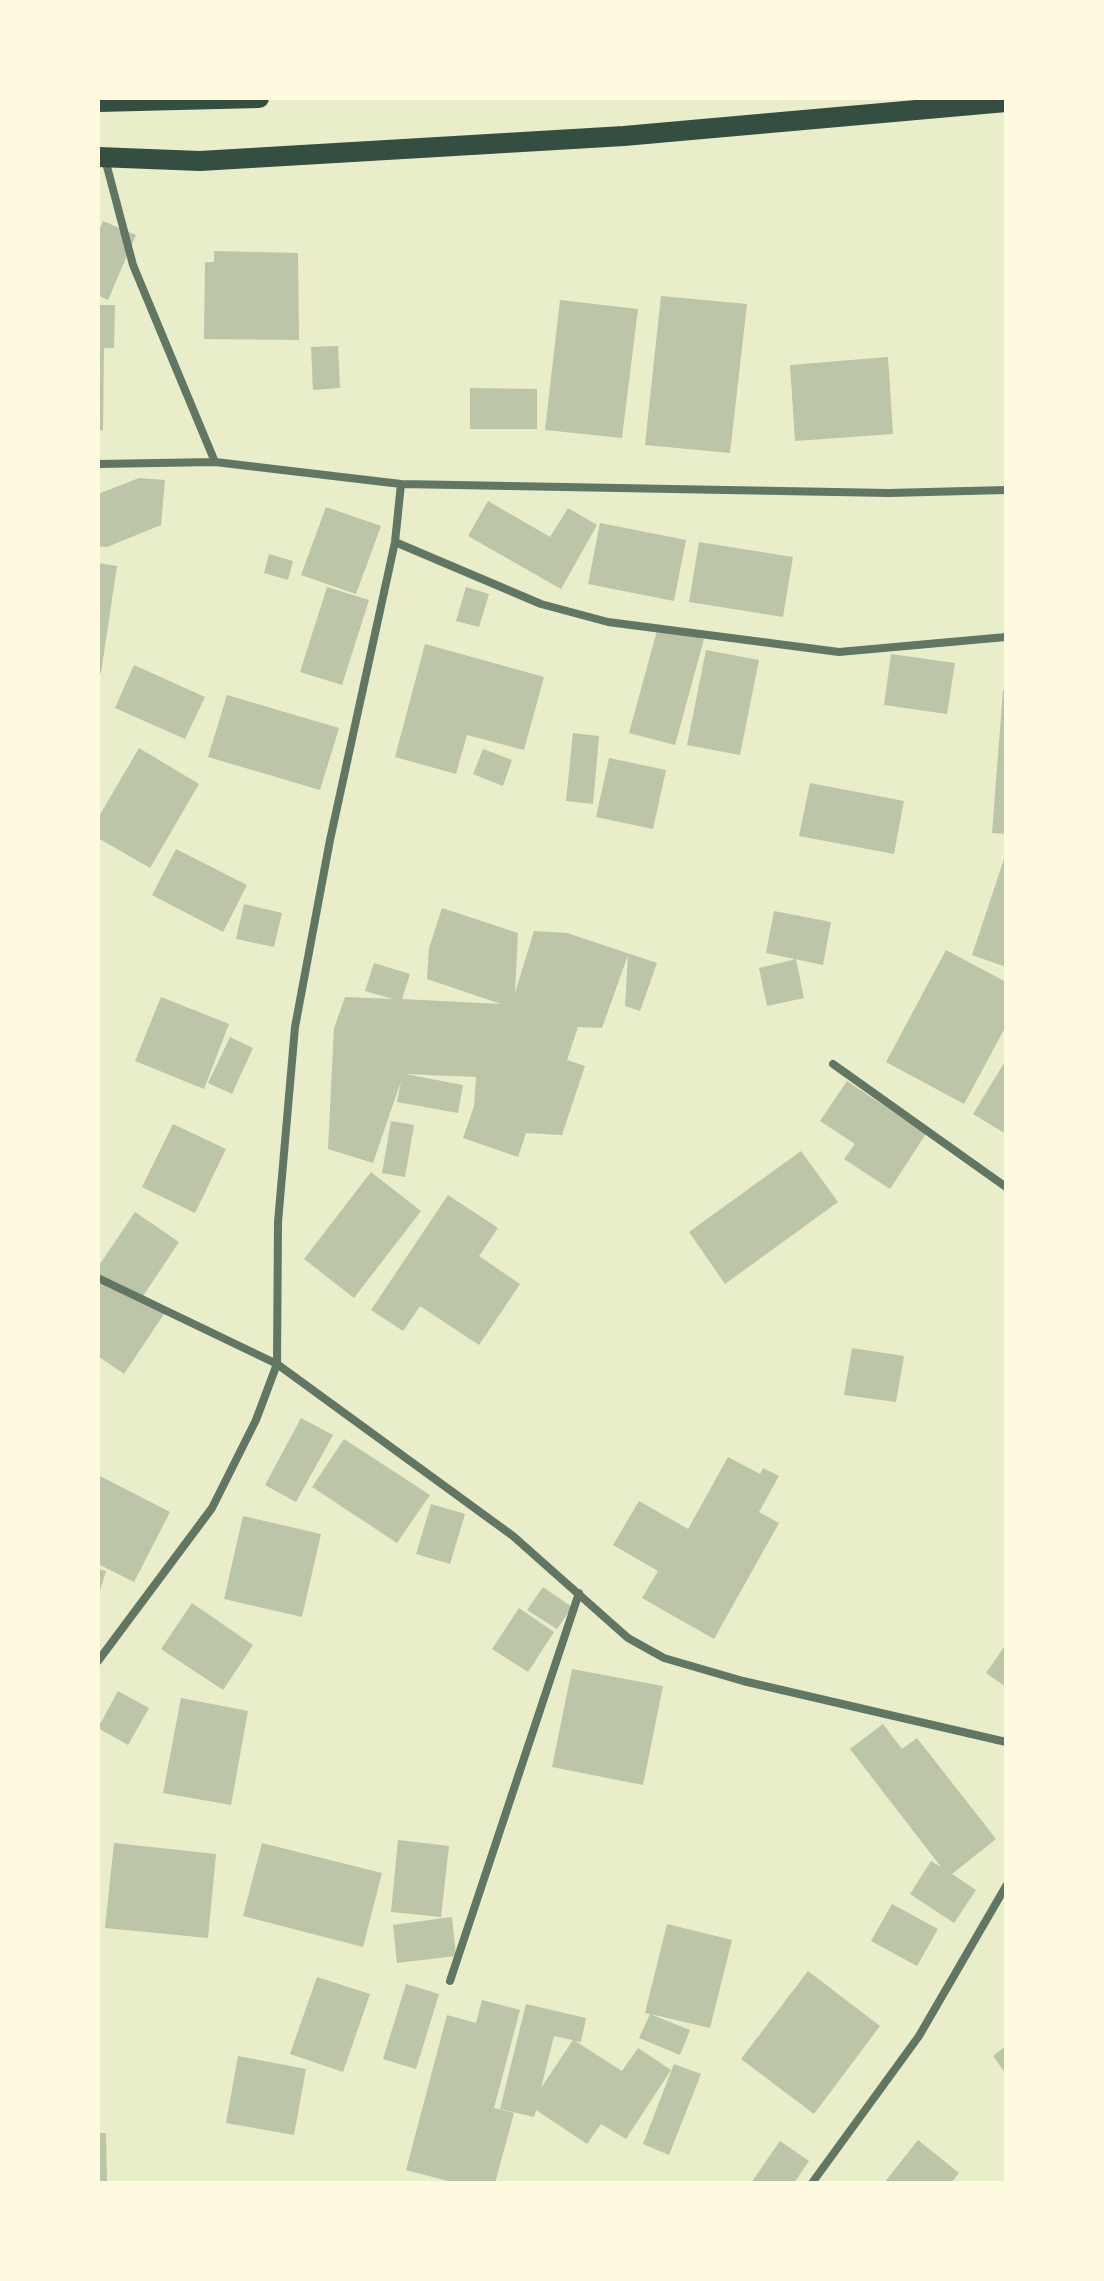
<!DOCTYPE html>
<style>
body{margin:0}
#map{position:relative;width:1104px;height:2281px;overflow:hidden;background:#e9edc9;font-family:Poppins,sans-serif}
canvas{display:block}
.frame{position:absolute;inset:0;border:100px solid #fefae0;pointer-events:none}
</style>
<div id="map">
<canvas width="1104" height="2281"></canvas>
<div class="frame"></div>
</div>
<script>
const context = document.querySelector('canvas').getContext('2d');
context.lineJoin = 'round';
function fill(path, color) {
  context.fillStyle = color;
  context.fill(path, 'evenodd');
}
function shape(rows) {
  const path = new Path2D();
  for (const r of rows) {
    path.moveTo(r[0], r[1]);
    for (let i = 2; i < r.length; i += 2) path.lineTo(r[i], r[i + 1]);
  }
  return path;
}
function strokePath(path, color, width, dash) {
  context.strokeStyle = color;
  context.lineWidth = width;
  context.lineCap = dash ? 'butt' : 'round';
  context.setLineDash(dash || []);
  context.stroke(path);
}
const building = shape([
 [103,221,136,235,108,300,98,295,98,233],
 [214,251,298,253,299,340,204,339,205,262,214,262],
 [661,296,747,304,730,453,645,445],
 [560,300,638,309,622,438,545,430],
 [98,305,115,305,114,348,104,348,103,430,98,430],
 [338,346,340,388,313,390,311,347],
 [888,357,893,434,795,441,790,365],
 [470,388,537,389,537,429,470,429],
 [139,478,165,480,161,525,107,547,98,546,98,494],
 [488,501,550,537,568,508,597,525,561,589,468,536],
 [326,507,381,526,356,594,301,575],
 [600,523,686,540,674,601,588,584],
 [699,542,793,557,783,617,689,602],
 [269,554,293,561,288,580,264,573],
 [98,563,117,566,101,673,98,673],
 [327,587,369,600,342,685,300,672],
 [466,587,489,594,479,627,456,621],
 [658,627,704,639,675,745,629,733],
 [425,644,544,677,524,750,467,735,456,774,395,757],
 [706,650,759,660,740,755,687,745],
 [891,654,955,663,947,714,884,705],
 [134,665,205,697,185,739,115,708],
 [1003,690,1006,690,1006,834,992,833],
 [227,695,339,728,320,790,208,757],
 [573,733,599,736,593,804,566,801],
 [139,748,199,784,150,868,98,838,98,818],
 [483,749,512,760,503,786,473,774],
 [609,758,666,770,653,829,596,817],
 [810,783,904,801,894,854,799,836],
 [176,849,247,885,223,932,152,895],
 [1005,856,1006,856,1006,967,972,955],
 [244,904,282,913,274,947,236,939],
 [442,908,518,933,515,993,534,931,567,933,657,963,640,1011,625,1006,628,955,602,1028,578,1027,567,1060,585,1066,562,1135,526,1133,518,1157,463,1138,474,1106,476,1077,405,1074,463,1085,458,1113,397,1102,401,1081,373,1163,328,1149,334,1028,345,997,393,999,365,991,374,963,410,974,402,999,501,1004,427,979,429,948],
 [774,911,831,922,823,965,766,953],
 [946,950,1006,982,1006,1026,964,1104,886,1062],
 [796,959,804,998,767,1006,759,968],
 [161,997,229,1024,204,1089,135,1061],
 [230,1037,253,1048,232,1094,208,1083],
 [1006,1060,1006,1134,973,1114],
 [847,1081,926,1134,890,1189,844,1159,855,1144,820,1121],
 [391,1121,414,1125,405,1177,382,1173],
 [173,1124,226,1149,195,1213,142,1187],
 [801,1151,838,1202,725,1284,689,1232],
 [371,1172,421,1211,354,1298,304,1259],
 [448,1195,498,1228,479,1256,520,1284,479,1345,420,1306,403,1331,371,1310],
 [135,1212,179,1242,143,1296,166,1311,124,1374,98,1356,98,1267],
 [852,1348,904,1356,896,1402,844,1395],
 [301,1418,333,1435,296,1502,265,1485],
 [344,1439,430,1495,397,1543,312,1487],
 [728,1457,760,1474,763,1468,779,1476,759,1512,779,1523,714,1639,642,1598,658,1571,613,1545,639,1501,688,1529],
 [98,1475,170,1512,134,1582,98,1564],
 [431,1504,465,1514,450,1564,416,1554],
 [243,1516,321,1534,302,1617,224,1599],
 [98,1569,106,1571,99,1594,98,1594],
 [543,1587,572,1607,557,1629,527,1610],
 [192,1603,253,1645,223,1690,161,1649],
 [519,1608,554,1632,528,1672,492,1649],
 [1006,1644,1006,1687,986,1673],
 [572,1669,663,1686,643,1785,552,1767],
 [118,1691,149,1708,128,1745,98,1728],
 [181,1698,248,1711,231,1805,163,1793],
 [883,1724,902,1749,917,1738,996,1839,952,1874,976,1890,954,1923,910,1894,931,1861,941,1867,850,1749],
 [398,1840,449,1846,441,1917,391,1912],
 [114,1843,216,1854,208,1938,105,1928],
 [262,1843,382,1873,363,1947,243,1916],
 [892,1904,938,1929,917,1966,871,1941],
 [452,1917,456,1956,397,1963,393,1925],
 [667,1924,732,1940,710,2028,650,2014,690,2030,680,2055,639,2038,650,2014,645,2013],
 [808,1971,880,2026,814,2114,741,2059],
 [317,1977,370,1994,343,2072,290,2054],
 [406,1984,439,1994,416,2069,383,2059],
 [482,2000,520,2010,494,2108,514,2113,495,2183,456,2183,406,2170,447,2015,476,2023],
 [526,2004,586,2018,581,2042,575,2041,622,2071,638,2048,671,2070,626,2139,601,2124,587,2144,536,2110,534,2117,500,2109],
 [554,2036,573,2040,541,2088],
 [1006,2046,1006,2074,993,2056],
 [238,2056,306,2069,294,2135,226,2123],
 [674,2064,701,2074,669,2155,643,2144],
 [98,2133,106,2133,107,2183,98,2183],
 [918,2140,959,2173,951,2183,884,2183],
 [780,2141,809,2161,794,2183,751,2183]
]);
const minor = shape([
 [105,159,133,265,215,462],
 [98,464,215,462,401,484,889,493,1006,490],
 [395,542,541,604,608,622,839,652,1006,637],
 [833,1064,1006,1187],
 [98,1278,277,1364,513,1536,628,1638,664,1658,743,1681,1006,1742],
 [98,1661,212,1508,256,1420,277,1364,278,1222,295,1027,330,840,395,542,401,484],
 [450,1981,579,1593],
 [812,2183,919,2036,1006,1886]
]);
const primary = shape([
 [98,102,259,98],
 [98,157,200,161,624,136,1006,102]
]);
fill(building, '#bcc5a7');
strokePath(minor, '#617663', 8);
strokePath(primary, '#344e41', 20);
</script>
